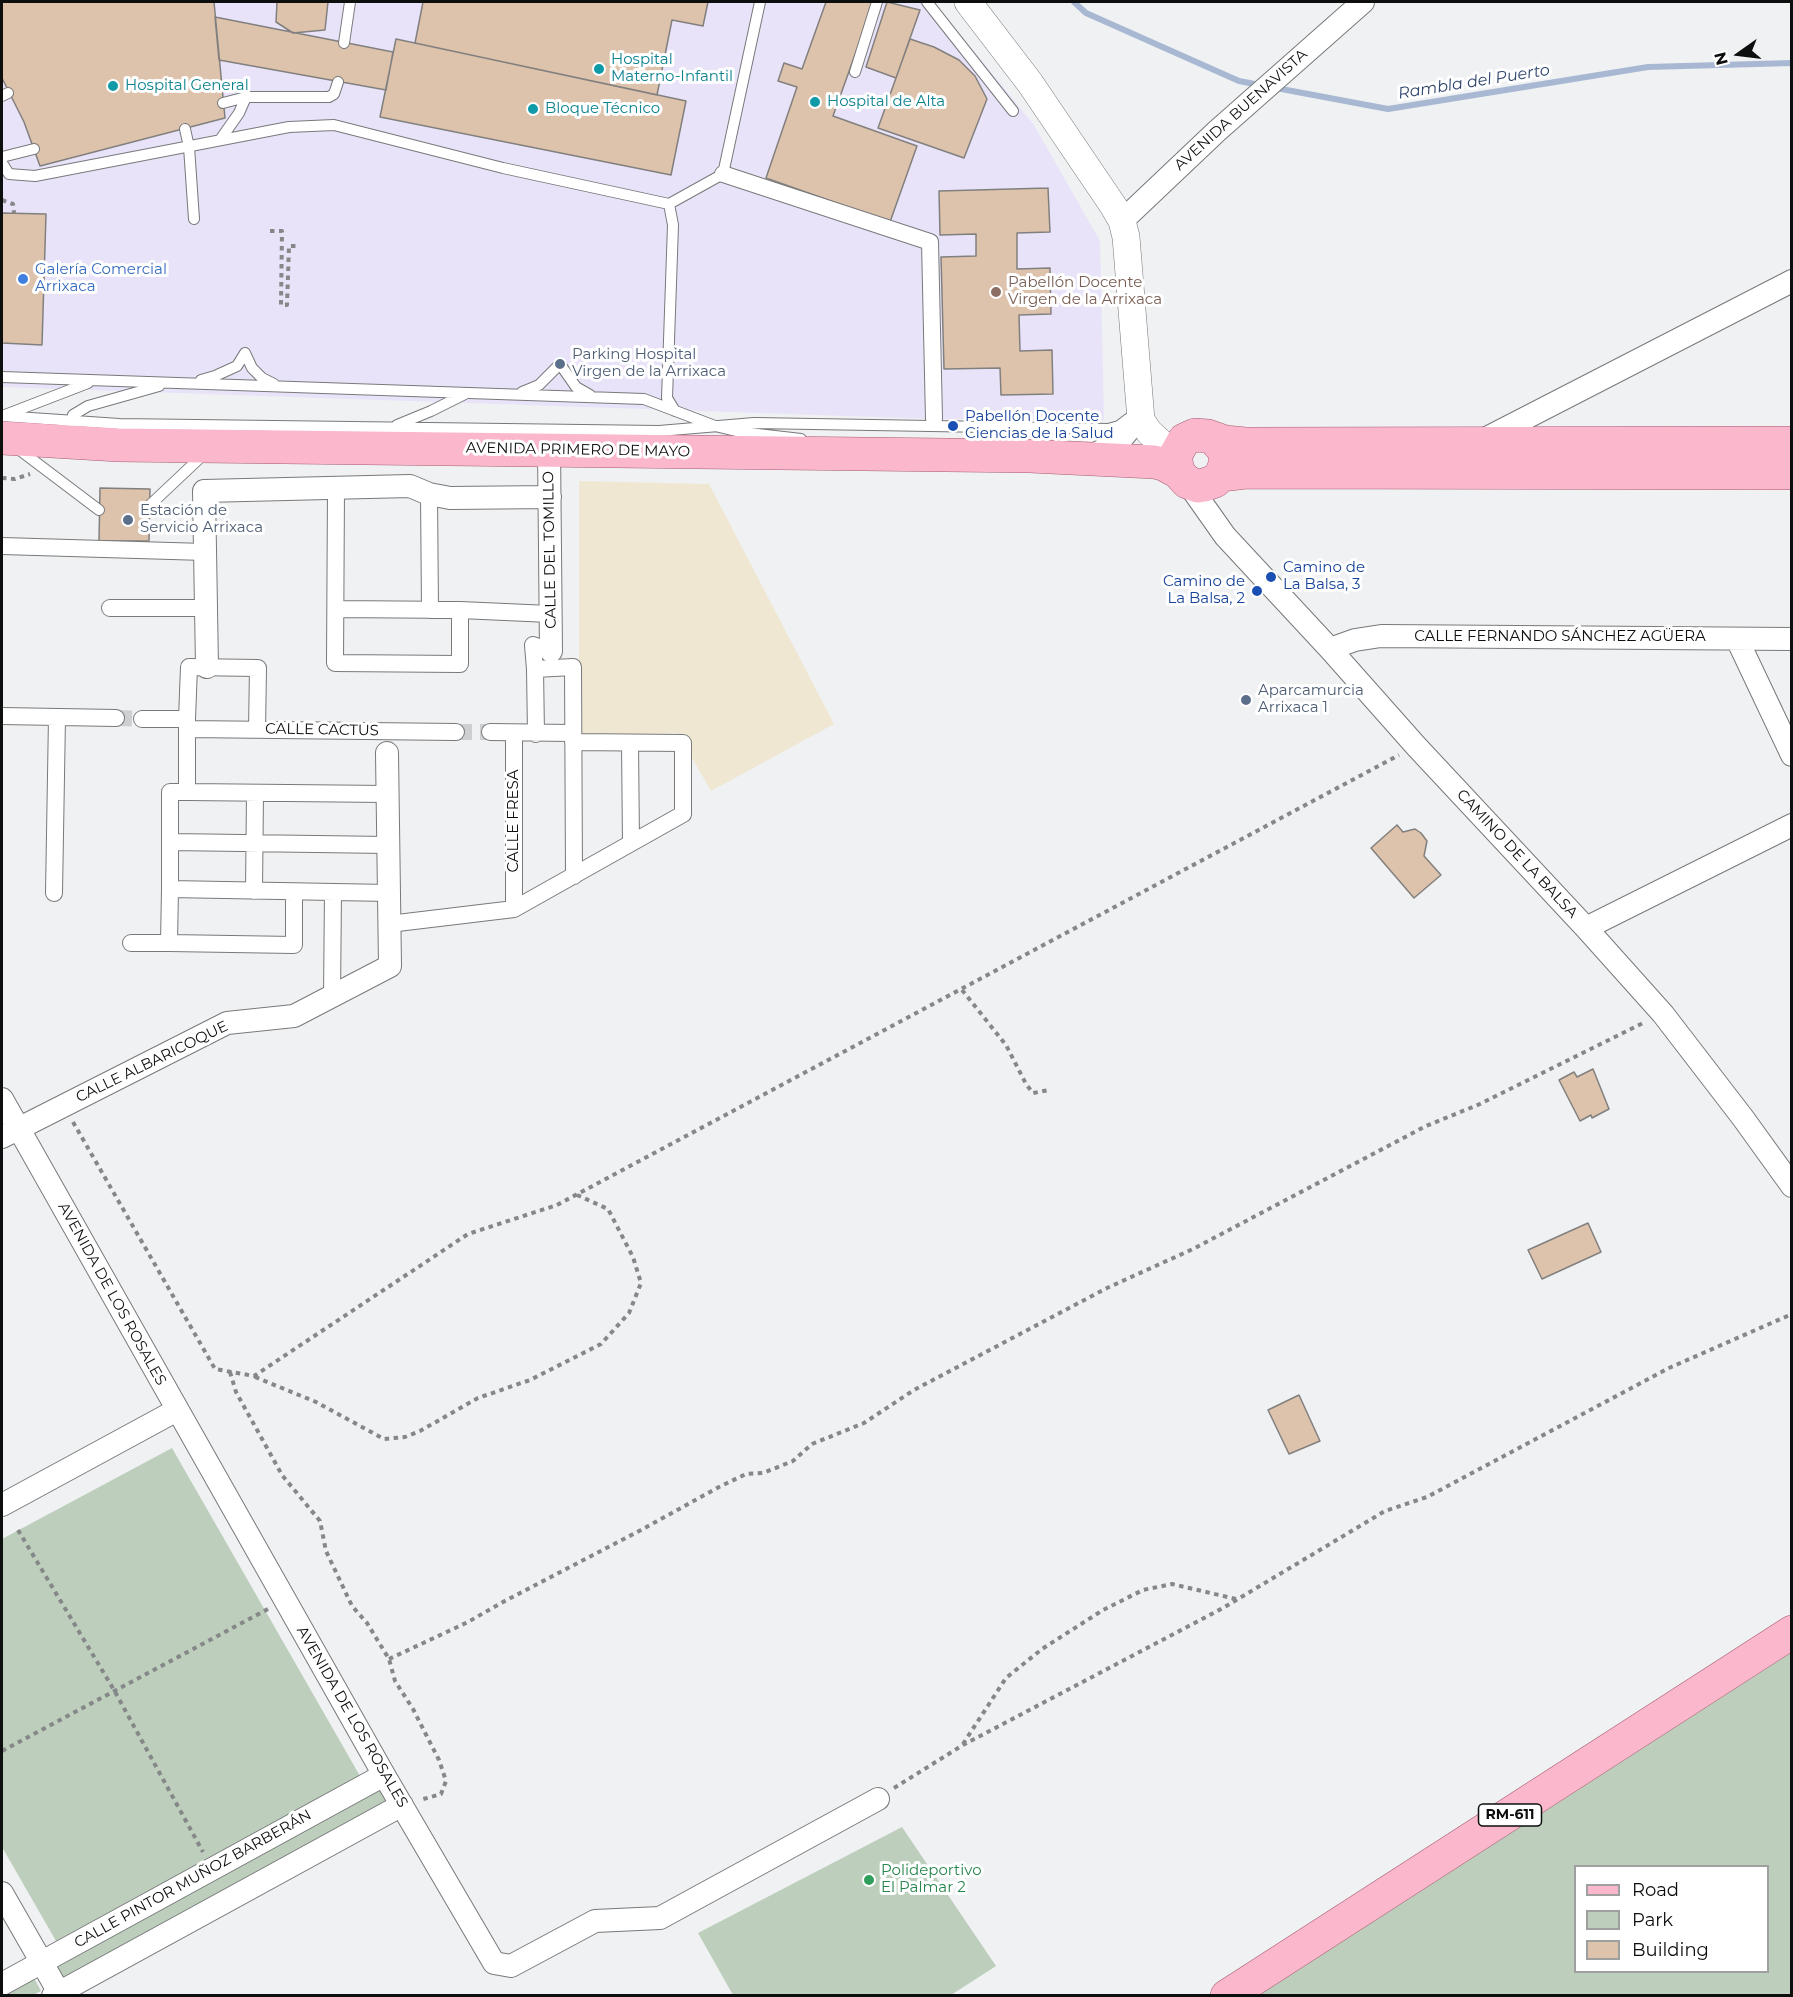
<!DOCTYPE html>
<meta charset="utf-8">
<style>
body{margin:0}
#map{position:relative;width:1793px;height:1997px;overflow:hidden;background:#eff1f3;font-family:Montserrat,sans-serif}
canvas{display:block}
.frame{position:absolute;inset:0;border:3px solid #0d0e0e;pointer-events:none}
.legend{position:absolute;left:1574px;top:1865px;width:195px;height:108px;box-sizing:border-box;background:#fff;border:2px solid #9e9f9f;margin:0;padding:8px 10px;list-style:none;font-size:18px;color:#0d0e0e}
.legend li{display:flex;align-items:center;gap:12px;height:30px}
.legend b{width:30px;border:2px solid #9e9f9f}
.north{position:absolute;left:1709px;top:24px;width:60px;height:60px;-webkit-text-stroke:4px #fff;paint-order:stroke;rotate:256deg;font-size:16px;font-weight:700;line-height:24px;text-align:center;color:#0d0e0e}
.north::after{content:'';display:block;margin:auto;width:21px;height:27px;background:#0d0e0e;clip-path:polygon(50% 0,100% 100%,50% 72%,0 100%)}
</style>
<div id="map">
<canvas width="1793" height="1997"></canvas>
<div class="frame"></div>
<ul class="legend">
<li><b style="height:8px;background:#fbb7cb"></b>Road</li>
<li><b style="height:16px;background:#bdcfbc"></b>Park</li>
<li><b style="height:16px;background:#ddc2ac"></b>Building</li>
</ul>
<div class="north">N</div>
</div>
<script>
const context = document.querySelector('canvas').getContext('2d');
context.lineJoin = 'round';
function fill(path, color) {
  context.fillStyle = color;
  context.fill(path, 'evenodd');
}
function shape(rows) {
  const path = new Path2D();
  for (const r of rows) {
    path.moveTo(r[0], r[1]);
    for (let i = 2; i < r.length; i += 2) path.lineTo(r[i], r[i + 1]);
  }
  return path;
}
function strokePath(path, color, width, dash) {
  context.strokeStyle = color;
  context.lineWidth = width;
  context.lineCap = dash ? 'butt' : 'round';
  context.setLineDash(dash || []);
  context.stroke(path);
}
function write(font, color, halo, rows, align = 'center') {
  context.font = font + ' Montserrat,sans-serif';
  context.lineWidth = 6;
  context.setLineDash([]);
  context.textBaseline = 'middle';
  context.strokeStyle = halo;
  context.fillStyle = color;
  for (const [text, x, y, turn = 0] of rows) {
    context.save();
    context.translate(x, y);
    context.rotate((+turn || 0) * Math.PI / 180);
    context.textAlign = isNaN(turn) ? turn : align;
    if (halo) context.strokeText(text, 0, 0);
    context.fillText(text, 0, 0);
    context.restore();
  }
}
const education = shape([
 [579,481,709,484,834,724,711,791,678,733,579,736]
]);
const medical = shape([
 [2,2,934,2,1034,125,1100,241,1104,420,934,419,2,387]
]);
const green = shape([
 [172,1448,360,1776,56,1941,2,1847,2,1539],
 [1791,1634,1791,1995,1248,1995],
 [1576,1866,1768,1866,1768,1972,1576,1972],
 [381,1786,391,1803,60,1981,54,1969],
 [902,1827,996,1966,951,1995,733,1995,698,1933],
 [34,1978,41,1991,33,1995,2,1996]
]);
const stream = shape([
 [1074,2,1086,13,1239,81,1260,85],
 [1276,88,1388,109,1648,67,1792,63]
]);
const building = shape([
 [2,2,214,2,225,118,40,166,24,122,2,78,2,2],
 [277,2,328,2,325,30,293,33,276,22,277,2],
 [423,2,708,2,703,26,672,20,657,95,415,43,423,2],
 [826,2,874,2,833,116,917,146,890,222,766,178,797,87,778,81,784,63,802,69,826,2],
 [887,2,920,10,896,78,866,67,887,2],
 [215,17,393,52,386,90,219,60,215,17],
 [396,39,686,101,671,175,380,117,396,39],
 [910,39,934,47,959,60,975,76,987,99,964,158,878,128,910,39],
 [1048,188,1050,232,1017,233,1017,269,1050,268,1051,314,1019,315,1020,351,1052,350,1053,394,1001,395,1000,368,944,369,941,257,976,256,976,234,940,235,939,191,1048,188],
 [2,213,46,214,42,345,2,343,2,213],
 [100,488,150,489,149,541,99,541,100,488],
 [1397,825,1403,832,1415,829,1421,833,1427,841,1424,856,1441,875,1414,898,1371,848,1397,825],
 [1593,1069,1609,1109,1592,1118,1591,1115,1580,1121,1559,1080,1574,1072,1577,1077,1593,1069],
 [1588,1223,1601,1252,1542,1279,1528,1250,1588,1223],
 [1299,1395,1320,1441,1289,1454,1268,1410,1299,1395]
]);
const pedestrianTunnel = shape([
 [116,718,142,719],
 [456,732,490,732]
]);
const path = shape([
 [2,200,13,204,14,213],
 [270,231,282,231,281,305,287,305,289,246,297,246],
 [2,478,15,479,30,474],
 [962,990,1006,1045,1026,1084,1033,1093,1049,1090],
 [73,1122,215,1369,254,1376,468,1234,557,1205,1399,755],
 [230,1372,236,1392,282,1475,320,1521,326,1551,352,1606,367,1623,389,1659,395,1681,413,1709,439,1760,446,1781,441,1794,420,1800],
 [255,1377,316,1402,384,1439,405,1437,420,1431,478,1398,530,1380,601,1344,629,1313,641,1283,633,1257,608,1209,577,1195],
 [18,1530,114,1690,203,1852],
 [389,1659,468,1622,501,1603,641,1530,719,1487,746,1474,763,1473,793,1461,812,1444,864,1423,914,1390,1107,1288,1193,1249,1426,1126,1480,1104,1643,1023],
 [963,1744,1006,1678,1042,1649,1103,1610,1143,1590,1172,1584,1236,1599],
 [2,1751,268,1609],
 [894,1788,963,1745,1223,1608,1385,1511,1427,1497,1669,1368,1792,1314]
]);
const service = shape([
 [927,2,1013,111],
 [344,43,350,2],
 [855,72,877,2],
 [2,96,8,93],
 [223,103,246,97,329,97,334,94,338,82],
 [185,129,189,147,194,219],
 [220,140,239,113,246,97],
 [2,157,34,149],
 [2,163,9,174,35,176,289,127,334,125,503,168,669,204,723,174,760,2],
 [669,204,673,225,667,398,675,411],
 [245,353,252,368,262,378,274,384],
 [2,377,644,399,715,426,740,432,801,439],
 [201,380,215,376,237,366,245,353],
 [522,392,539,385,560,364,576,387,590,395],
 [5,415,88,383],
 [2,416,119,424,659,431,754,423,1108,429,1119,426,1128,419],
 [397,425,431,411,467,393],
 [69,427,73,415,88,406,159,386],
 [17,448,99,510],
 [150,505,204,454]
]);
const pedestrian = shape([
 [723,174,930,242,934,419],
 [336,488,335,663,460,664,460,610,336,609],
 [429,494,430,610],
 [2,546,205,552],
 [110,608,206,608],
 [460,610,550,614],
 [551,651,533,645,535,669,573,667,574,876],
 [535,669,536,734],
 [2,716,116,718],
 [142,719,187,719],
 [187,729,456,732],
 [490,732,572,733],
 [630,743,631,843],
 [187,792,387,794],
 [170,842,388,845],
 [170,889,170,792,187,792,187,719,189,667,258,668,257,730],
 [254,891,255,793],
 [294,892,294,945,169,943,170,889,389,893],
 [54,893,57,717],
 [514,909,514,733],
 [389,924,514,909,683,814,683,743,573,742],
 [131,943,169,943],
 [332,996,333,892]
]);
const minor = shape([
 [1122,221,1217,131,1363,2],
 [1481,441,1792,281],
 [549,449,551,651],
 [1089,457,1111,446,1124,436,1136,421,1140,412],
 [1187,482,1225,536,1330,649,1416,746,1586,928,1663,1014,1743,1118,1792,1186],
 [1737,639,1792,755],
 [1330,649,1355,640,1381,636,1792,639],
 [207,667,204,491,410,486,429,494,450,498,550,497],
 [1586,928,1792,825],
 [2,1099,384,1775,494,1963,511,1966,595,1921,660,1918,878,1799],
 [2,1137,227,1023,294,1016,390,966,387,753],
 [2,1505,177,1410],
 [2,1893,61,1996],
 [2,1984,384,1775],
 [53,1996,402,1805]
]);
const tertiary = shape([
 [968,2,1030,83,1114,207,1122,221,1126,237,1141,420,1149,432,1175,456]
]);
const primary = shape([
 [2,438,118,445,1030,456,1154,462,1163,464,1178,472],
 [1214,439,1223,449,1225,455,1226,462,1221,475,1215,481,1204,485,1198,486,1187,482,1178,472,1175,456,1184,440,1195,435,1208,436,1225,442,1245,444,1792,443],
 [1221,475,1246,472,1792,473],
 [1227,1996,1792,1632]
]);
const markers = [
 [599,69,6,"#0f9aa8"],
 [113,86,6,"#0f9aa8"],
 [815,102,6,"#0f9aa8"],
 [533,109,6,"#0f9aa8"],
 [23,279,6,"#3f7fe0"],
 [996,292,6,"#8d6e63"],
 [560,364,6,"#5c6f8a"],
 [953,426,6,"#1a4fb4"],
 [128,520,6,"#5c6f8a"],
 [1271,577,6,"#1a4fb4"],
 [1257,591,6,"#1a4fb4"],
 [1246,700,6,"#5c6f8a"],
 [869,1880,6,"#2e9e5b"]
];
const shields = [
 [1510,1815,63]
];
const shieldNames = [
 ["RM-611",1510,1815]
];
const cultureNames = [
 ["Hospital",611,60],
 ["Materno-Infantil",611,77],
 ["Hospital General",125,86],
 ["Hospital de Alta",827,102],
 ["Bloque Técnico",545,109]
];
const streetNames = [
 ["AVENIDA BUENAVISTA",1241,110,-42],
 ["AVENIDA PRIMERO DE MAYO",578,450,1],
 ["CALLE DEL TOMILLO",550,550,-91],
 ["CALLE FERNANDO SÁNCHEZ AGÜERA",1560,637],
 ["CALLE CACTUS",322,730,1],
 ["CALLE FRESA",514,821,-90],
 ["CAMINO DE LA BALSA",1517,854,47],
 ["CALLE ALBARICOQUE",152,1062,-26],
 ["AVENIDA DE LOS ROSALES",112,1294,61],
 ["AVENIDA DE LOS ROSALES",352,1717,60],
 ["CALLE PINTOR MUÑOZ BARBERÁN",193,1879,-29]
];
const shopNames = [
 ["Galería Comercial",35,270],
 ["Arrixaca",35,287]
];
const educationNames = [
 ["Pabellón Docente",1008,283],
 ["Virgen de la Arrixaca",1008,300]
];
const serviceNames = [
 ["Parking Hospital",572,355],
 ["Virgen de la Arrixaca",572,372],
 ["Estación de",140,511],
 ["Servicio Arrixaca",140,528],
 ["Aparcamurcia",1258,691],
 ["Arrixaca 1",1258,708]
];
const transitNames = [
 ["Pabellón Docente",965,417],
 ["Ciencias de la Salud",965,434],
 ["Camino de",1283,568],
 ["La Balsa, 3",1283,585],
 ["Camino de",1245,582,"right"],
 ["La Balsa, 2",1245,599,"right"]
];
const leisureNames = [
 ["Polideportivo",881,1871],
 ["El Palmar 2",881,1888]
];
const waterNames = [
 ["Rambla del Puerto",1474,82,-9]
];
fill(education, '#efe7d1');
fill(medical, '#e9e3f9');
fill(green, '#bdcfbc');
strokePath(stream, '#a8b8d3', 6);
fill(building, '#ddc2ac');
strokePath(building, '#82807e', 1.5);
strokePath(pedestrianTunnel, '#cdcfd1', 16, [16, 8]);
strokePath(service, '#78797b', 12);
strokePath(pedestrian, '#78797b', 18);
strokePath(minor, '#78797b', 24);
strokePath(tertiary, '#78797b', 28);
strokePath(primary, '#a65d72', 34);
strokePath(path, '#858788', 4, [4.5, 4.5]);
strokePath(service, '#fff', 10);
strokePath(pedestrian, '#fff', 16);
strokePath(minor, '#fff', 22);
strokePath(tertiary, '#fff', 27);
strokePath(primary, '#fbb7cb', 33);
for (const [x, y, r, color] of markers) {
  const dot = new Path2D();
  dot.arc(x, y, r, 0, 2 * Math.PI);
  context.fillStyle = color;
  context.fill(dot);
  strokePath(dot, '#fff', 2);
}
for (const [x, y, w] of shields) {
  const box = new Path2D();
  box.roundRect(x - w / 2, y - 11, w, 22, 4.5);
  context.fillStyle = '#fff';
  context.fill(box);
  strokePath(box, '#0d0e0e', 1.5);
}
write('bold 14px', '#0d0e0e', null, shieldNames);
write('15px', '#0d838f', '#fff', cultureNames, 'left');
write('15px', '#0d0e0e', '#fff', streetNames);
write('15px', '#366cbe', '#fff', shopNames, 'left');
write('15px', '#785e54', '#fff', educationNames, 'left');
write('15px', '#4e5e75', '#fff', serviceNames, 'left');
write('15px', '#164399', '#fff', transitNames, 'left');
write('15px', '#27864d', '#fff', leisureNames, 'left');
write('italic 16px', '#2f456d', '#fff', waterNames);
</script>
